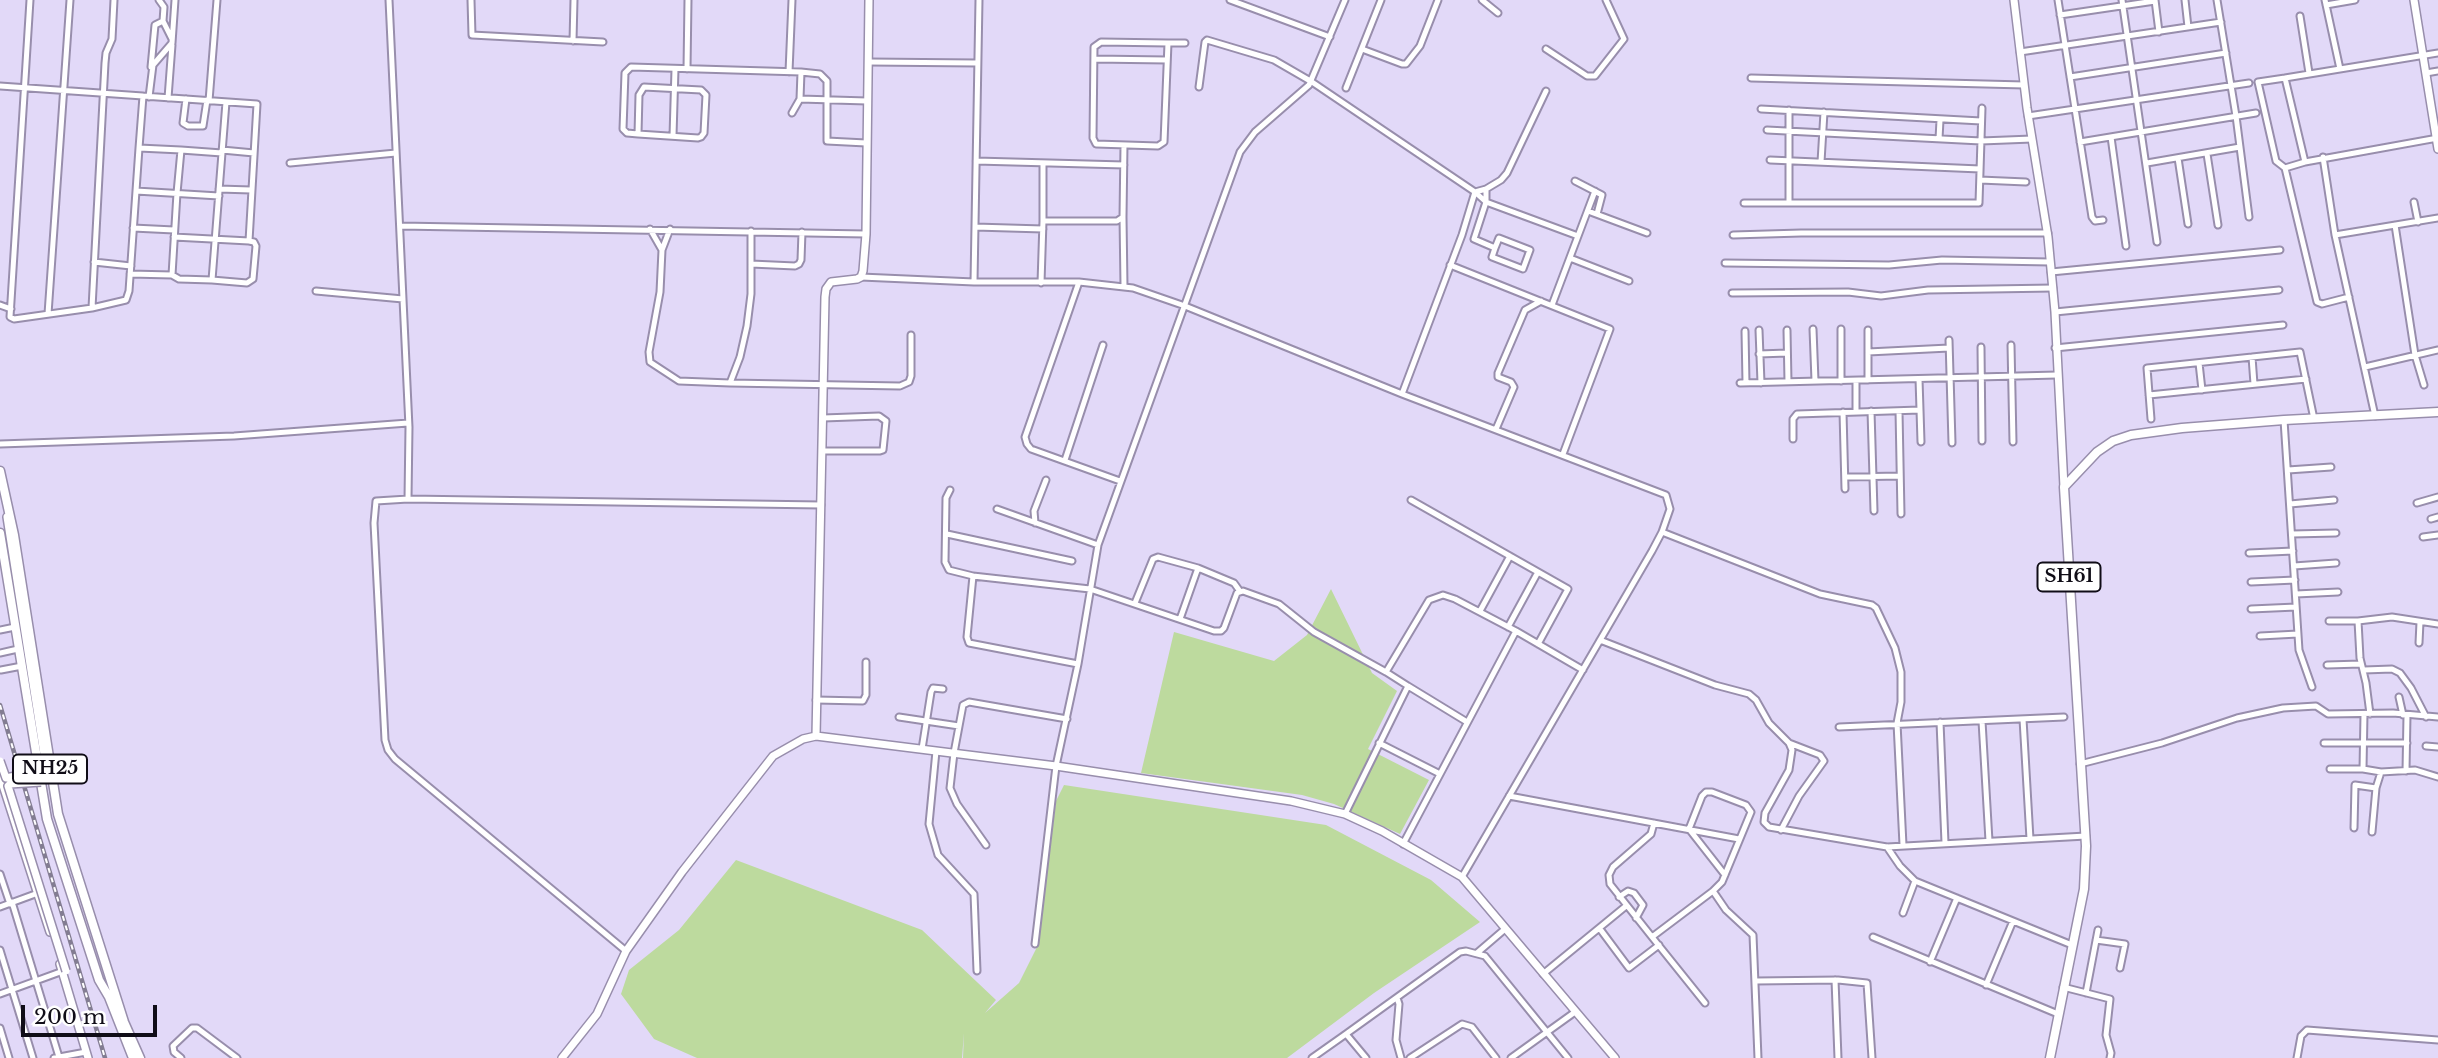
<!DOCTYPE html>
<style>
body{margin:0}
#map{position:relative;width:2438px;height:1058px;overflow:hidden;background:#e2d9f8;font-family:"Libre Baskerville",serif}
canvas{display:block}
.scale{position:absolute;left:21px;top:1005px;width:136px;height:32px;box-sizing:border-box;border:4px solid #100d17;border-top:0;padding-left:9px;font-size:21px;line-height:24px;white-space:nowrap;color:#100d17;-webkit-text-stroke:5px #fff;paint-order:stroke}
</style>
<div id="map">
<canvas width="2438" height="1058"></canvas>
<div class="scale">200 m</div>
</div>
<script>
const context = document.querySelector('canvas').getContext('2d');
context.lineJoin = 'round';
function fill(path, color) {
  context.fillStyle = color;
  context.fill(path, 'evenodd');
}
function shape(rows) {
  const path = new Path2D();
  for (const r of rows) {
    path.moveTo(r[0], r[1]);
    for (let i = 2; i < r.length; i += 2) path.lineTo(r[i], r[i + 1]);
  }
  return path;
}
function strokePath(path, color, width, dash) {
  context.strokeStyle = color;
  context.lineWidth = width;
  context.lineCap = dash ? 'butt' : 'round';
  context.setLineDash(dash || []);
  context.stroke(path);
}
function write(font, color, halo, rows, align = 'center') {
  context.font = font + ' "Libre Baskerville",serif';
  context.lineWidth = 7;
  context.setLineDash([]);
  context.textBaseline = 'middle';
  context.strokeStyle = halo;
  context.fillStyle = color;
  for (const [text, x, y, turn = 0] of rows) {
    context.save();
    context.translate(x, y);
    context.rotate((+turn || 0) * Math.PI / 180);
    context.textAlign = isNaN(turn) ? turn : align;
    if (halo) context.strokeText(text, 0, 0);
    context.fillText(text, 0, 0);
    context.restore();
  }
}
const green = shape([
 [1331,589,1372,673,1397,691,1368,749,1429,780,1400,834,1334,804,1302,795,1141,773,1174,632,1274,661,1307,635],
 [1064,785,1326,825,1431,880,1480,922,1374,993,1287,1058,963,1058,964,1033,962,1058,697,1058,654,1039,621,994,629,970,679,930,736,860,922,930,996,1000,985,1013,1019,983,1038,945,1056,801]
]);
const street = shape([
 [30,0,10,317,14,319,92,308,126,300,129,291,139,148],
 [159,0,164,7,163,21,172,39],
 [389,0,409,427,408,499],
 [471,0,472,35,603,42],
 [1230,0,1330,37],
 [1482,0,1498,13],
 [2058,0,2092,217,2095,221,2103,220],
 [2122,0,2157,242],
 [2155,0,2159,32],
 [2185,0,2188,27],
 [2217,0,2236,116,2249,217],
 [2325,0,2340,69],
 [2326,5,2355,0],
 [2060,15,2155,1],
 [2300,16,2309,73],
 [573,41,574,0],
 [1168,43,1164,142,1158,146,1096,144,1093,138,1094,47,1101,42,1168,43,1185,43],
 [1362,49,1402,64,1406,64,1420,46,1438,0],
 [1546,49,1587,76,1595,76,1624,39,1606,0],
 [2020,52,2221,22],
 [1094,59,1167,60],
 [869,62,977,63],
 [151,67,155,25,163,21],
 [687,69,688,0],
 [789,72,792,0],
 [801,72,800,99,867,101],
 [2426,73,2438,71],
 [2070,77,2226,53],
 [1751,78,2024,85],
 [2285,78,2438,53],
 [0,86,257,104,249,241,254,242,256,246,253,279,247,283,212,280,226,102],
 [1199,87,1205,42,1207,40,1274,60,1312,82,1475,192,1462,235,1402,394],
 [1346,88,1381,0],
 [143,96,139,148,181,150],
 [149,97,153,65,172,43,175,0],
 [168,98,172,45],
 [186,99,183,123,188,126,203,126,207,100],
 [209,101,217,0],
 [1761,109,1981,121],
 [1789,110,1789,203],
 [792,113,800,99],
 [2028,116,2249,83],
 [1767,130,1981,141,2032,139],
 [638,134,639,95,644,87,701,90,706,95,704,133,701,137,698,138,638,134,627,133,623,129,625,73,631,67,801,72,820,74,827,81,827,141,866,143],
 [673,136,675,69],
 [2111,137,2126,246],
 [1939,139,1940,120],
 [2080,142,2256,113],
 [222,150,254,153],
 [2207,154,2218,225],
 [2323,157,2335,235,2375,416],
 [2178,158,2188,224],
 [1770,160,1980,169],
 [976,161,1124,165],
 [1821,162,1824,112],
 [2305,162,2438,138],
 [290,163,396,153],
 [1043,163,1043,221],
 [2147,163,2240,147],
 [2285,168,2276,161,2258,82,2285,78,2305,162,2285,168,2317,302,2322,304,2349,297],
 [1980,180,2026,182],
 [1575,181,1602,195,1597,214],
 [219,189,251,190],
 [1486,189,1501,180,1507,173,1546,91],
 [136,191,219,196],
 [1475,192,1486,189,1486,202,1474,239,1495,248,1492,257,1523,269,1530,250,1499,238,1495,248],
 [1475,192,1486,202,1578,236],
 [2414,202,2418,222],
 [1744,203,1979,203,1982,108],
 [1588,211,1647,233],
 [1123,217,1124,286],
 [2395,225,2415,355,2424,385],
 [400,226,866,234],
 [975,227,1043,229],
 [133,228,174,230],
 [650,229,662,250],
 [670,229,662,250,660,292,649,352,650,362,679,381,730,383],
 [751,231,751,294,747,326,740,357,730,383,900,386,909,382,911,376,911,335],
 [1733,235,1801,233,2048,233],
 [2335,235,2438,218],
 [174,237,249,241],
 [1570,258,1629,281],
 [94,262,131,266],
 [1725,263,1889,265,1942,260,2050,262],
 [751,264,795,266,799,264,801,260,802,232],
 [1450,265,1610,329,1563,454],
 [2051,272,2280,250],
 [130,274,172,275],
 [861,277,974,282,1079,282,1133,288,1185,306,1402,394,1666,495,1670,509,1662,532,1652,551,1462,877],
 [212,280,179,279,172,275,177,193,181,150,222,153],
 [974,282,979,0],
 [1079,282,1025,437,1027,444,1031,449,1120,481],
 [1041,283,1043,221,1117,221,1123,217,1124,145],
 [316,291,403,299],
 [1732,293,1848,292,1881,296,1928,290,2053,288],
 [0,305,11,309],
 [1552,305,1595,191],
 [92,308,105,63,106,53,112,39,114,0],
 [2055,312,2279,290],
 [48,314,70,0],
 [1813,329,1815,381],
 [1759,330,1761,383],
 [1787,330,1788,382],
 [1745,331,1746,383],
 [1949,340,1952,443],
 [2011,345,2013,442],
 [1981,347,1982,441],
 [2055,348,2283,325],
 [1868,352,1949,348],
 [1759,354,1787,353],
 [2252,357,2254,384],
 [2199,363,2202,390],
 [2365,367,2438,350],
 [1868,380,1868,330],
 [1841,381,1841,329],
 [1740,383,2057,375],
 [2149,395,2306,379],
 [1920,410,1921,442],
 [1871,411,1874,511],
 [1899,411,1901,514],
 [1843,412,1845,489],
 [1856,412,1856,381],
 [2151,419,2147,368,2300,352,2314,419],
 [2284,420,2299,650,2312,687],
 [1496,429,1514,387,1511,382,1498,377,1498,373,1525,310,1541,301],
 [1793,439,1793,419,1797,414,1920,410,1919,379],
 [0,444,234,436,408,423],
 [822,451,880,451,883,450,886,421,879,416,823,418],
 [1065,460,1103,345],
 [2288,470,2331,467],
 [1845,477,1900,476],
 [950,490,946,498,945,562,949,570,973,576],
 [1411,500,1568,589,1538,644],
 [2417,503,2438,497],
 [2290,504,2334,500],
 [997,509,1098,545],
 [2431,519,2438,517],
 [1035,523,1034,511,1046,480],
 [1662,532,1820,594,1872,605,1876,608,1895,648,1901,672,1901,702,1897,723,1903,845],
 [947,534,1072,561],
 [2292,534,2336,533],
 [2423,537,2438,535],
 [2249,553,2293,551],
 [2294,566,2336,563],
 [2251,582,2295,580],
 [2296,594,2338,592],
 [1135,603,1153,559,1158,557,1198,568,1234,583,1239,590],
 [2251,609,2296,607],
 [1480,611,1510,556],
 [1180,619,1198,568],
 [2329,621,2358,621,2392,617,2438,624],
 [2358,621,2360,658,2366,683,2370,714],
 [1508,627,1538,572],
 [0,630,15,627],
 [2260,636,2298,634],
 [1600,640,1715,685,1749,694,1756,700,1769,723,1789,743,1792,750,1789,770,1765,813,1764,822,1769,827,1887,847,2086,836],
 [2419,643,2420,622],
 [0,653,18,649],
 [1078,664,969,643,967,637,973,576,1090,589,1214,631,1221,631,1224,628,1237,593,1243,591,1279,604,1314,632,1386,672],
 [2327,665,2361,664],
 [1,670,22,666],
 [2364,670,2392,669,2400,673,2411,688,2426,717],
 [1408,686,1467,722],
 [2399,697,2403,715],
 [816,700,863,701,866,695,866,662],
 [899,717,959,726],
 [2023,719,2030,839],
 [1982,721,1989,841],
 [1940,722,1945,843],
 [1839,727,2064,717],
 [1379,743,1440,774],
 [2324,743,2407,743],
 [2426,746,2438,747],
 [922,749,931,692,933,688,943,689],
 [936,751,929,824,938,855,974,894,977,971],
 [2080,764,2162,743,2237,718,2283,708,2316,706,2328,714,2393,713,2438,717],
 [2330,769,2363,769,2381,772,2415,770,2438,777],
 [2363,769,2364,714],
 [2406,771,2407,715],
 [1509,796,1739,839],
 [1345,814,1408,686,1386,672,1429,600,1443,595,1455,599,1516,631],
 [1654,823,1651,834,1613,867,1609,875,1610,884,1652,937,1713,891,1726,910,1753,935,1758,1058],
 [2354,828,2355,785,2376,788],
 [1781,830,1799,796,1824,761,1820,755,1789,743],
 [2372,832,2376,788,2381,772],
 [1403,844,1516,631,1583,670],
 [986,845,957,804,950,788,954,753,963,705,969,702,1067,719],
 [1887,847,1900,866,1915,881,2072,945],
 [0,874,10,904],
 [1713,891,1722,882,1751,812,1746,805,1712,792,1706,792,1702,796,1689,829,1725,875],
 [1619,897,1628,891,1634,893,1643,905,1636,918],
 [12,902,59,1057],
 [0,907,38,893],
 [1903,913,1915,881],
 [1600,929,1629,968,1659,945],
 [1652,937,1705,1003],
 [1873,937,2058,1014],
 [2096,940,2125,944,2120,968],
 [1035,944,1056,766,1078,664,1098,545,1240,152,1255,132,1309,85,1345,0],
 [0,950,33,1058],
 [626,951,395,759,388,750,385,740,374,523,376,501,408,499,821,505],
 [1477,953,1505,929],
 [1930,962,1957,898],
 [1543,974,1626,906],
 [1835,980,1838,1058],
 [1756,981,1838,980,1867,983,1872,1058],
 [1986,985,2013,921],
 [2063,987,2110,999,2106,1035,2111,1053,2110,1058],
 [2086,993,2098,930],
 [0,994,63,971],
 [1397,998,1399,1004,1396,1040,1401,1058],
 [0,1028,9,1058],
 [54,1058,86,1052],
 [181,1058,174,1052,173,1046,192,1028,197,1028,237,1058],
 [1312,1058,1346,1034],
 [1366,1058,1346,1034,1460,952,1466,951,1485,956,1568,1058],
 [1410,1058,1462,1024,1472,1027,1496,1058],
 [1511,1058,1575,1012],
 [2297,1058,2301,1036,2307,1030,2438,1040]
]);
const secondary = shape([
 [2014,0,2027,108,2048,237,2055,312,2064,487],
 [2414,0,2438,149],
 [7,517,44,754,48,768],
 [816,736,825,297,826,289,831,282,857,279,861,277,863,271,866,234,869,0],
 [0,776,50,932],
 [60,964,88,1058],
 [562,1058,597,1014,626,951,682,872,773,756,803,739,816,736,1056,766,1291,801,1345,814,1382,831,1462,877,1615,1058]
]);
const primary = shape([
 [0,471,14,535,58,814,124,1022,140,1058],
 [0,533,47,819,99,980,109,997,133,1058],
 [2050,1058,2084,889,2086,846,2064,487,2097,452,2113,441,2131,435,2182,428,2284,420,2438,412]
]);
const rail = shape([
 [0,705,105,1058]
]);
const secondaryBridge = shape([
 [0,761,6,778,39,771],
 [41,782,10,784,8,786,66,971]
]);
const shields = [
 [2069,577,63],
 [50,769,74]
];
const shieldNames = [
 ["SH61",2069,577],
 ["NH25",50,769]
];
fill(green, '#bdda9e');
strokePath(street, '#988eac', 9);
strokePath(secondary, '#988eac', 10);
strokePath(primary, '#988eac', 11);
strokePath(street, '#fff', 5);
strokePath(secondary, '#fff', 7);
strokePath(primary, '#fff', 8);
strokePath(rail, '#837d92', 4.5);
strokePath(rail, '#fff', 2, [5]);
strokePath(secondaryBridge, '#988eac', 10, []);
strokePath(secondaryBridge, '#fff', 7);
for (const [x, y, w] of shields) {
  const box = new Path2D();
  box.roundRect(x - w / 2, y - 14.5, w, 29, 5);
  context.fillStyle = '#fff';
  context.fill(box);
  strokePath(box, '#100d17', 2);
}
write('bold 18px', '#100d17', null, shieldNames);
</script>
